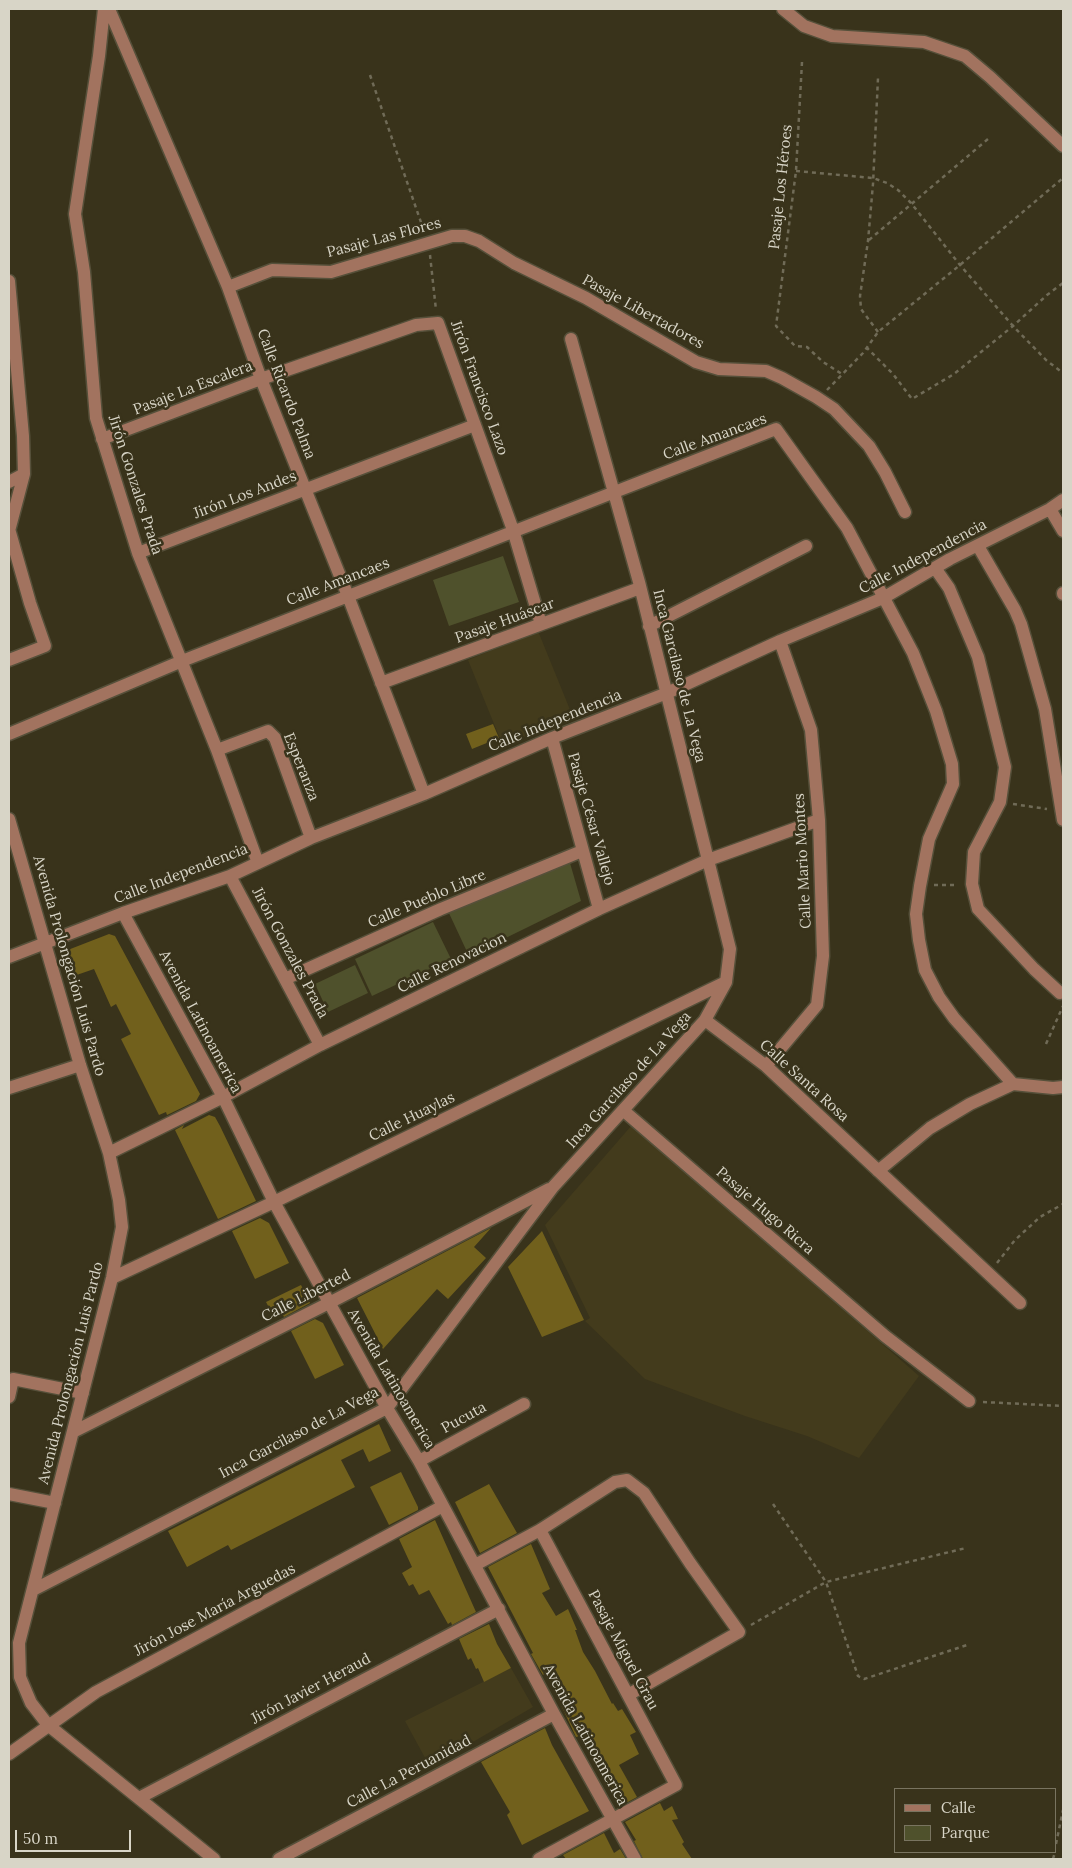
<!DOCTYPE html>
<meta charset="utf-8">
<style>
body{margin:0}
#map{position:relative;width:1072px;height:1868px;overflow:hidden;background:#39331b;font-family:Lora,serif}
canvas{display:block}
.frame{position:absolute;inset:0;border:10px solid #d8d5c7;pointer-events:none}
.legend{position:absolute;left:894px;top:1788px;width:162px;height:65px;box-sizing:border-box;background:#39331b;border:1px solid #797460;margin:0;padding:6px 9px;list-style:none;font-size:15px;color:#d8d5c7}
.legend li{display:flex;align-items:center;gap:10px;height:25px}
.legend b{width:25px;border:1px solid #797460}
.scale{position:absolute;left:15px;top:1830px;width:116px;height:22px;box-sizing:border-box;border:2px solid #d8d5c7;border-top:0;padding-left:6px;font-size:15px;line-height:18px;white-space:nowrap;color:#d8d5c7;-webkit-text-stroke:4px #39331b;paint-order:stroke}
</style>
<div id="map">
<canvas width="1072" height="1868"></canvas>
<div class="frame"></div>
<ul class="legend">
<li><b style="height:6px;background:#a2735f"></b>Calle</li>
<li><b style="height:14px;background:#4f512c"></b>Parque</li>
</ul>
<div class="scale">50 m</div>
</div>
<script>
const context = document.querySelector('canvas').getContext('2d');
context.lineJoin = 'round';
function fill(path, color) {
  context.fillStyle = color;
  context.fill(path, 'evenodd');
}
function shape(rows) {
  const path = new Path2D();
  for (const r of rows) {
    path.moveTo(r[0], r[1]);
    for (let i = 2; i < r.length; i += 2) path.lineTo(r[i], r[i + 1]);
  }
  return path;
}
function strokePath(path, color, width, dash) {
  context.strokeStyle = color;
  context.lineWidth = width;
  context.lineCap = dash ? 'butt' : 'round';
  context.setLineDash(dash || []);
  context.stroke(path);
}
function write(font, color, halo, rows, align = 'center') {
  context.font = font + ' Lora,serif';
  context.lineWidth = 5;
  context.setLineDash([]);
  context.textBaseline = 'middle';
  context.strokeStyle = halo;
  context.fillStyle = color;
  for (const [text, x, y, turn = 0] of rows) {
    context.save();
    context.translate(x, y);
    context.rotate((+turn || 0) * Math.PI / 180);
    context.textAlign = isNaN(turn) ? turn : align;
    if (halo) context.strokeText(text, 0, 0);
    context.fillText(text, 0, 0);
    context.restore();
  }
}
const built = shape([
 [538,631,573,717,503,746,468,660],
 [632,1125,919,1376,859,1458,807,1436,745,1416,645,1379,585,1321,590,1318,545,1225],
 [511,1668,533,1707,430,1767,405,1721]
]);
const green = shape([
 [503,556,519,602,449,626,433,580],
 [570,863,581,901,469,956,448,911],
 [433,922,451,959,372,996,355,959],
 [355,965,368,993,328,1012,315,984]
]);
const building = shape([
 [493,724,499,738,472,749,466,734],
 [109,934,115,936,200,1094,196,1101,167,1115,166,1112,159,1115,121,1039,131,1034,116,1004,111,1007,94,969,68,978,60,953],
 [209,1115,215,1117,220,1126,256,1201,218,1219,175,1130,184,1125,182,1129],
 [260,1218,269,1223,289,1263,255,1279,232,1231],
 [491,1228,474,1247,486,1258,448,1299,437,1289,383,1349,357,1298],
 [542,1231,584,1320,542,1337,508,1267],
 [301,1285,310,1303,284,1317,283,1315,275,1319,266,1302],
 [315,1319,323,1323,344,1365,315,1379,291,1331],
 [379,1424,391,1451,369,1462,363,1449,341,1460,355,1487,231,1550,228,1545,187,1567,168,1531],
 [401,1472,418,1507,418,1510,389,1525,370,1487],
 [489,1484,517,1533,480,1553,455,1502],
 [435,1520,476,1612,452,1625,451,1622,448,1624,429,1590,419,1595,413,1584,409,1586,402,1573,412,1567,399,1539],
 [531,1544,550,1589,542,1593,556,1616,568,1609,577,1630,575,1630,583,1652,595,1671,612,1704,613,1703,618,1711,622,1709,636,1732,630,1735,639,1754,619,1765,637,1797,626,1803,621,1794,615,1798,609,1785,606,1786,580,1736,576,1737,546,1673,543,1675,531,1654,533,1653,488,1567],
 [489,1624,497,1644,511,1668,484,1682,478,1668,476,1669,471,1658,468,1660,459,1639],
 [545,1728,552,1745,589,1811,522,1845,507,1815,510,1812,481,1762],
 [660,1803,664,1811,672,1806,678,1819,672,1820,684,1842,682,1844,692,1859,643,1859,634,1841,636,1840,625,1822],
 [604,1833,614,1853,620,1849,626,1859,566,1859,563,1855]
]);
const path = shape([
 [802,62,796,171,776,326,795,346,807,347,823,362,842,374],
 [370,75,424,231],
 [796,171,873,178,887,183,898,190,911,203,960,265,1013,326,1046,360,1063,373],
 [869,240,988,139],
 [430,255,436,310],
 [878,332,861,309,860,296,868,241,873,184,878,78],
 [866,347,893,374,912,399,954,374,1013,326,1047,295,1063,283],
 [827,390,863,353,878,332,960,265,1063,178],
 [1013,804,1047,809],
 [934,885,958,885],
 [1046,1044,1063,1006],
 [997,1263,1015,1240,1040,1217,1063,1204],
 [983,1402,1063,1406],
 [773,1504,826,1582,858,1676,864,1679,967,1645],
 [751,1625,826,1582,966,1548],
 [1056,1844,1063,1810],
 [1053,1859,1055,1852]
]);
const minor = shape([
 [104,9,99,56,75,214,84,272,96,418,138,553,217,750,258,863],
 [109,9,228,287,261,379,348,596,424,794],
 [783,9,804,26,832,36,924,42,965,56,990,77,1063,146],
 [9,281,23,436,24,474,9,531],
 [228,287,272,270,331,272,452,236,465,236,479,241,514,263,586,298,696,362,719,369,766,371,782,378,816,397,834,409,869,446,885,472,905,512],
 [102,439,261,379,416,325,438,323,513,530,541,624],
 [9,482,24,474],
 [1050,509,1063,531],
 [9,529,30,603,45,646,9,660],
 [978,546,1015,610,1021,624,1045,709,1063,820],
 [138,553,475,425],
 [935,568,949,588,978,657,1005,767,1000,802,974,852,972,884,978,909,1034,969,1060,993],
 [1063,593,1063,594],
 [649,626,806,546],
 [381,683,640,588],
 [9,734,182,661,776,429,847,528,913,653,936,711,952,764,953,784,929,839,920,886,916,914,919,940,925,970,939,997,954,1018,1013,1084],
 [552,738,599,909],
 [217,750,268,731,275,738,311,838],
 [9,819,80,1065,109,1153,119,1200,122,1227,112,1278,19,1643,20,1677,31,1703,48,1725,214,1859],
 [230,876,320,1045],
 [123,913,223,1097,274,1202,387,1408,419,1461,554,1714,635,1859],
 [9,957,123,913,230,876,311,838,424,794,552,738,667,693,780,641,883,598,950,559,1050,509,1063,500],
 [285,979,441,909,582,851],
 [705,1020,766,1066,1020,1303],
 [766,1066,817,1005,823,956,819,820,811,730,780,641],
 [9,1088,80,1065],
 [624,1111,885,1336,969,1401],
 [109,1153,223,1097,320,1045,599,909,708,860,819,820],
 [878,1171,930,1128,970,1104,1013,1084,1053,1088,1063,1087],
 [112,1278,274,1202,726,982],
 [9,1397,13,1379,83,1393],
 [73,1432,329,1303,549,1189],
 [419,1461,524,1404],
 [9,1494,55,1503],
 [475,1565,540,1530,615,1482,627,1480,644,1493,690,1563,739,1632,628,1695],
 [33,1590,387,1408,553,1187,705,1020,726,982,730,949,708,860,639,582,571,339],
 [9,1754,96,1692,443,1506],
 [139,1798,499,1609],
 [279,1859,554,1714],
 [539,1859,676,1785,540,1530]
]);
const streetNames = [
 ["Pasaje Los Héroes",781,187,-84],
 ["Pasaje Las Flores",384,238,-15],
 ["Pasaje Libertadores",643,312,29],
 ["Pasaje La Escalera",193,388,-21],
 ["Jirón Francisco Lazo",479,388,70],
 ["Calle Ricardo Palma",286,394,69],
 ["Calle Amancaes",715,437,-20],
 ["Jirón Gonzales Prada",135,485,72],
 ["Jirón Los Andes",245,495,-21],
 ["Calle Independencia",923,557,-28],
 ["Calle Amancaes",338,582,-21],
 ["Pasaje Huáscar",505,621,-20],
 ["Inca Garcilaso de La Vega",679,676,76],
 ["Calle Independencia",555,721,-22],
 ["Esperanza",301,767,68],
 ["Pasaje César Vallejo",591,819,74],
 ["Calle Mario Montes",803,861,-93],
 ["Calle Independencia",181,874,-21],
 ["Calle Pueblo Libre",427,899,-23],
 ["Jirón Gonzales Prada",290,953,62],
 ["Calle Renovacion",452,963,-26],
 ["Avenida Prolongación Luis Pardo",69,966,74],
 ["Avenida Latinoamerica",200,1022,62],
 ["Inca Garcilaso de La Vega",629,1080,-48],
 ["Calle Santa Rosa",804,1081,42],
 ["Calle Huaylas",412,1117,-26],
 ["Pasaje Hugo Ricra",765,1211,41],
 ["Calle Liberted",306,1296,-27],
 ["Avenida Prolongación Luis Pardo",71,1373,-76],
 ["Avenida Latinoamerica",391,1379,60],
 ["Pucuta",464,1418,-29],
 ["Inca Garcilaso de La Vega",299,1433,-28],
 ["Jirón Jose María Arguedas",215,1610,-28],
 ["Pasaje Miguel Grau",623,1650,62],
 ["Jirón Javier Heraud",311,1689,-28],
 ["Avenida Latinoamerica",585,1735,61],
 ["Calle La Peruanidad",409,1772,-28]
];
fill(built, '#433b1c');
fill(green, '#4f512c');
fill(building, '#71601c');
strokePath(minor, '#56503a', 15);
strokePath(path, '#706b57', 2.5, [4, 4]);
strokePath(minor, '#a2735f', 12);
write('15px', '#d8d5c7', '#39331b', streetNames);
</script>
